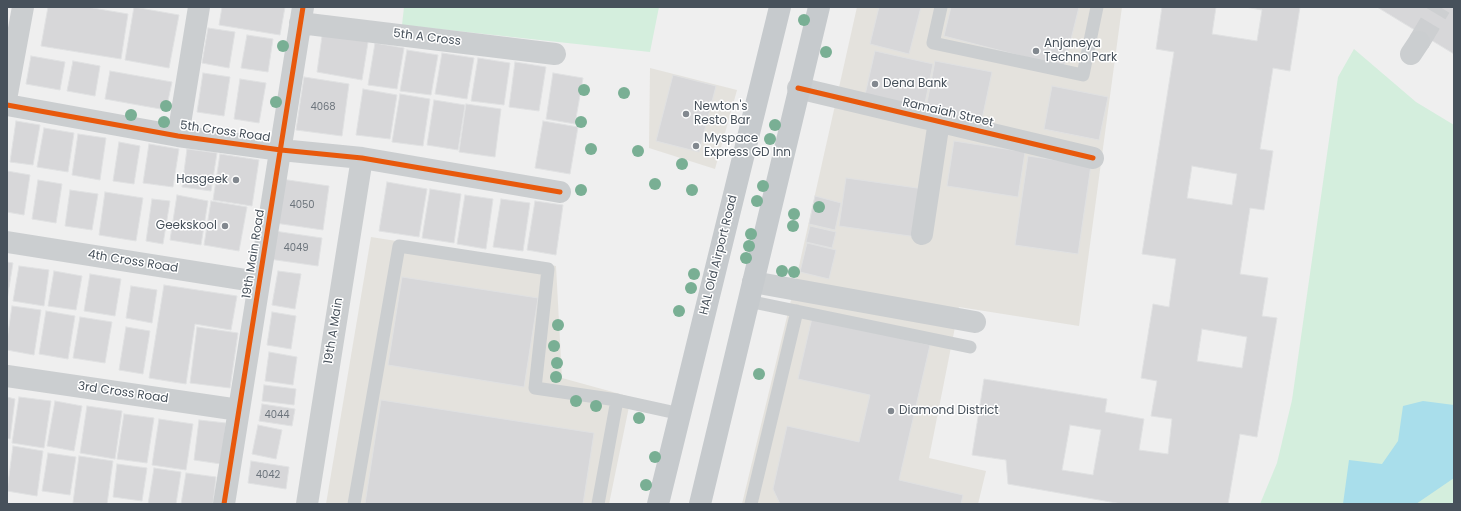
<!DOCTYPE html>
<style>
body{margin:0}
#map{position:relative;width:1461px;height:511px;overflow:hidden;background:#efefef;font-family:Poppins,sans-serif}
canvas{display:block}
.frame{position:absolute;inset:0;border:8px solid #47515b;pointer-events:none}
</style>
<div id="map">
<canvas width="1461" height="511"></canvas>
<div class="frame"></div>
</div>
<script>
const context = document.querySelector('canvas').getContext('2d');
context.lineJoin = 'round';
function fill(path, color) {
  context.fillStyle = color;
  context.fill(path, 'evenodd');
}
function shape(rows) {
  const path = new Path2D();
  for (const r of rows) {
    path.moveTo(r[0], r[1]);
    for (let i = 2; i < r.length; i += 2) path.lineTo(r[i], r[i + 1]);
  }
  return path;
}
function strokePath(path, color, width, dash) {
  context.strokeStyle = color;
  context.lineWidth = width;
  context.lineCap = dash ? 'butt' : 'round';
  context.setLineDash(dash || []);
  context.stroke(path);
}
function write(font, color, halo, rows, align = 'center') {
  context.font = font + ' Poppins,sans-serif';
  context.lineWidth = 3;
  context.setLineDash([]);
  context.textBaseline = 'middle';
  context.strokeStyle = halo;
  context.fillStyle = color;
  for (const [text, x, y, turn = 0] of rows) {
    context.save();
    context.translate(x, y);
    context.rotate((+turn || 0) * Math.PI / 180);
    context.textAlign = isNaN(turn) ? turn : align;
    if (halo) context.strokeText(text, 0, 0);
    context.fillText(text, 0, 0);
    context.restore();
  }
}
const commercial = shape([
 [857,7,1122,7,1079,326,959,307,929,458,986,471,978,504,742,504,797,275],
 [650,68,737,90,715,169,649,148],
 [371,237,556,266,562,378,631,397,609,504,326,504]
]);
const green = shape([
 [404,7,659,7,650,52,402,25],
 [1354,49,1416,102,1454,125,1454,502,1452,504,1260,504,1277,463,1292,400,1338,77]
]);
const water = shape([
 [1423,401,1454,405,1454,478,1416,504,1343,504,1349,460,1382,464,1398,441,1403,406]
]);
const building = shape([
 [48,7,87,7,128,14,121,59,41,46,48,7],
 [134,7,179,15,169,68,125,60,134,7],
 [222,7,285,7,280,35,219,25,222,7],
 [879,7,921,7,909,54,870,44,879,7],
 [951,7,1079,7,1064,67,944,36,951,7],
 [1162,7,1216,7,1212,34,1257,41,1262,10,1245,7,1300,7,1290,71,1273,68,1260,149,1273,151,1264,210,1250,208,1240,274,1268,278,1262,316,1277,318,1257,437,1240,434,1228,504,1122,504,1008,484,1006,460,972,455,984,379,1107,399,1105,412,1144,419,1139,450,1168,454,1172,419,1151,416,1157,381,1141,378,1153,304,1169,307,1176,259,1142,254,1174,52,1156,49,1162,7],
 [1192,166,1237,174,1232,205,1187,198,1192,166],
 [1202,329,1247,337,1242,368,1197,361,1202,329],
 [1070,425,1101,430,1093,475,1062,470,1070,425],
 [1377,7,1454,7,1454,54,1377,7],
 [208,28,235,32,229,68,202,63,208,28],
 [323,29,369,36,362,80,317,72,323,29],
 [247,35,273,39,268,72,241,68,247,35],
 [375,43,404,48,397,89,368,85,375,43],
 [407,50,438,55,431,95,400,91,407,50],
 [875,51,933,64,924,108,865,95,875,51],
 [442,53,474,58,467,99,435,94,442,53],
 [31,56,65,62,60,90,26,84,31,56],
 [478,58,510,63,504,105,471,101,478,58],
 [73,61,100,66,95,96,67,91,73,61],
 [935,61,992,72,982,119,926,108,935,61],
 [515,62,546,67,539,111,509,107,515,62],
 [110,71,172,82,166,110,105,99,110,71],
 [203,73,230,77,224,116,197,112,203,73],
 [553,73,583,78,575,124,546,119,553,73],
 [673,75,716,86,699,152,656,141,673,75],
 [304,77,349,84,342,136,296,130,304,77],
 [240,79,266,83,259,123,234,119,240,79],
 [1052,86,1108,97,1099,140,1044,129,1052,86],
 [363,89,397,95,390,139,356,135,363,89],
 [400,94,430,99,423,146,392,142,400,94],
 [434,100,465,105,458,150,427,145,434,100],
 [466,104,501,109,495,157,459,152,466,104],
 [16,121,40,125,33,165,10,162,16,121],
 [543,121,578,127,570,174,535,168,543,121],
 [44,128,74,133,68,172,37,167,44,128],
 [78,134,106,138,100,180,72,175,78,134],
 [954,141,1025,152,1018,197,947,186,954,141],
 [119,142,140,146,134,184,113,181,119,142],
 [149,144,179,149,173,187,143,183,149,144],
 [187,149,217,153,211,191,182,187,187,149],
 [220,154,259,160,252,206,213,200,220,154],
 [1028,156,1091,165,1078,254,1015,245,1028,156],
 [7,171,30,175,24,215,7,212,7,171],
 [846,178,924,189,917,237,839,226,846,178],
 [281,179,329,186,323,230,275,223,281,179],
 [38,180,62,184,56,223,32,219,38,180],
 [387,182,427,189,419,237,379,231,387,182],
 [430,189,461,194,454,243,422,238,430,189],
 [70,190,98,194,92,230,65,226,70,190],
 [105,192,143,198,136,241,99,235,105,192],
 [177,195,208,201,201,245,170,240,177,195],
 [465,195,493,199,486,249,457,244,465,195],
 [815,196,841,203,835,230,809,224,815,196],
 [152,199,170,201,163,244,146,241,152,199],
 [501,199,530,203,523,251,493,247,501,199],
 [211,201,247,207,239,251,204,245,211,201],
 [535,201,563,205,556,255,527,250,535,201],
 [810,226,836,232,832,248,806,242,810,226],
 [274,231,322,238,318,266,269,259,274,231],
 [807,243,836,250,829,279,800,272,807,243],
 [7,262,13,263,7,300,7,262],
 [19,266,49,270,44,306,13,301,19,266],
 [54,271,82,276,76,310,48,306,54,271],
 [278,271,301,274,295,309,272,305,278,271],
 [90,274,121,279,115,316,84,311,90,274],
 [402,277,538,298,524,387,388,365,402,277],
 [164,285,237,296,231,330,195,324,186,384,149,378,164,285],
 [131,286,157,290,152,323,126,318,131,286],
 [12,306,41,310,34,355,7,350,7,340,12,306],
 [46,311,75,316,68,359,39,354,46,311],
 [272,312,296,316,291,349,267,345,272,312],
 [80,317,112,322,105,363,73,358,80,317],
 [812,318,930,345,899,480,963,495,961,504,780,504,773,489,787,426,859,442,870,395,798,379,812,318],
 [126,327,150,331,143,374,119,370,126,327],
 [197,327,238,333,230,388,190,383,197,327],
 [269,352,297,357,293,385,265,381,269,352],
 [264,385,296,389,294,405,262,401,264,385],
 [7,397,15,399,10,439,7,438,7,397],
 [19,397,51,401,44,448,12,443,19,397],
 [381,400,594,433,583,504,365,504,381,400],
 [55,401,82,406,74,451,47,446,55,401],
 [262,404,295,409,292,426,259,421,262,404],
 [87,406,122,411,115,459,80,453,87,406],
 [124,414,154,418,147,463,117,459,124,414],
 [159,419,193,424,186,470,152,465,159,419],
 [199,420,226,423,221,464,194,460,199,420],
 [258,425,282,430,276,459,252,454,258,425],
 [13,446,43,451,37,496,7,491,13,446],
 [48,453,76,457,70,495,42,491,48,453],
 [79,456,113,461,107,504,73,503,79,456],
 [251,461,289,467,286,489,248,483,251,461],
 [117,464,147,468,142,501,113,497,117,464],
 [154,468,181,472,176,504,148,504,154,468],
 [186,473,216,477,213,504,181,504,186,473]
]);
const minorTunnel = shape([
 [1419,42,1440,7]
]);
const service = shape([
 [941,7,933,43,1083,75,1097,7],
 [748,301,970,347],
 [617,400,681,414],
 [354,504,399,246,548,269,535,388,617,400,598,504],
 [751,504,797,311]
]);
const minor = shape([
 [300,23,555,54],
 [1411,54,1419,42],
 [798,88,1093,158],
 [7,94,23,7],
 [7,105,178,136,281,150,362,158,560,192],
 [178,136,199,7],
 [922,234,939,121],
 [7,242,259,282],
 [753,282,975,322],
 [7,376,239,410],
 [224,504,303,7],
 [307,504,362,158]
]);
const primary = shape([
 [658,504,780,7],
 [700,504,819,7]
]);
const cycleway = shape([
 [798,88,1093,158],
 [7,105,178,136,281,150,362,158,560,192],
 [224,504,303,7]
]);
const trees = [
 [804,20],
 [283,46],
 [826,52],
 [584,90],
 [624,93],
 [276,102],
 [166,106],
 [131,115],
 [164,122],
 [581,122],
 [775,125],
 [770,139],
 [591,149],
 [638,151],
 [682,164],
 [655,184],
 [763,186],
 [581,190],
 [692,190],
 [757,201],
 [819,207],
 [794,214],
 [793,226],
 [751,234],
 [749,246],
 [746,258],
 [782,271],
 [794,272],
 [694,274],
 [691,288],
 [679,311],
 [558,325],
 [554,346],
 [557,363],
 [759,374],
 [556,377],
 [576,401],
 [596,406],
 [639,418],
 [655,457],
 [646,485]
];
const markers = [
 [1036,51,4,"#82888f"],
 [875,84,4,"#82888f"],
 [686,114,4,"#82888f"],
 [696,146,4,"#82888f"],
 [236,180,4,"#82888f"],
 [225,226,4,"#82888f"],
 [891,411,4,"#82888f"]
];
const numberNames = [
 ["4068",323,107],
 ["4050",302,205],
 ["4049",296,248],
 ["4044",277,415],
 ["4042",268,475]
];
const streetNames = [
 ["5th A Cross",427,38,7],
 ["Ramaiah Street",948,113,13],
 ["5th Cross Road",225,132,8],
 ["19th Main Road",254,254,-81],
 ["HAL Old Airport Road",719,255,-76],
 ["4th Cross Road",133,262,9],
 ["19th A Main",334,331,-81],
 ["3rd Cross Road",123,393,8]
];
const poiNames = [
 ["Anjaneya",1044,44],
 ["Techno Park",1044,58],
 ["Dena Bank",883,84],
 ["Newton's",694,107],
 ["Resto Bar",694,121],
 ["Myspace",704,139],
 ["Express GD Inn",704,153],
 ["Hasgeek",228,180,"right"],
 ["Geekskool",217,226,"right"],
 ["Diamond District",899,411]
];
fill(commercial, '#e4e2dd');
fill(green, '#d4eedd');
fill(water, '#a9deeb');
fill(building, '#d7d7d9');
strokePath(building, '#e0e1e2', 1);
strokePath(minorTunnel, '#cdcfd1', 22, [22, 11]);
strokePath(service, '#cbced0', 13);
strokePath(minor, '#cbced0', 22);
strokePath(primary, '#c6cacd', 22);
strokePath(cycleway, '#e8590c', 5);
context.fillStyle = '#79af94';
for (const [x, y] of trees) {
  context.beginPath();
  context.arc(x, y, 6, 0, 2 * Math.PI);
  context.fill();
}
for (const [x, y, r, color] of markers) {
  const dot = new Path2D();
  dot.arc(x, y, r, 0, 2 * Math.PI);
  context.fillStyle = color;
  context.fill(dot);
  strokePath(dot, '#fff', 1.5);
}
write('10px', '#6c747c', null, numberNames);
write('12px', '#47515b', '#fff', streetNames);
write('12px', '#47515b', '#fff', poiNames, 'left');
</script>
